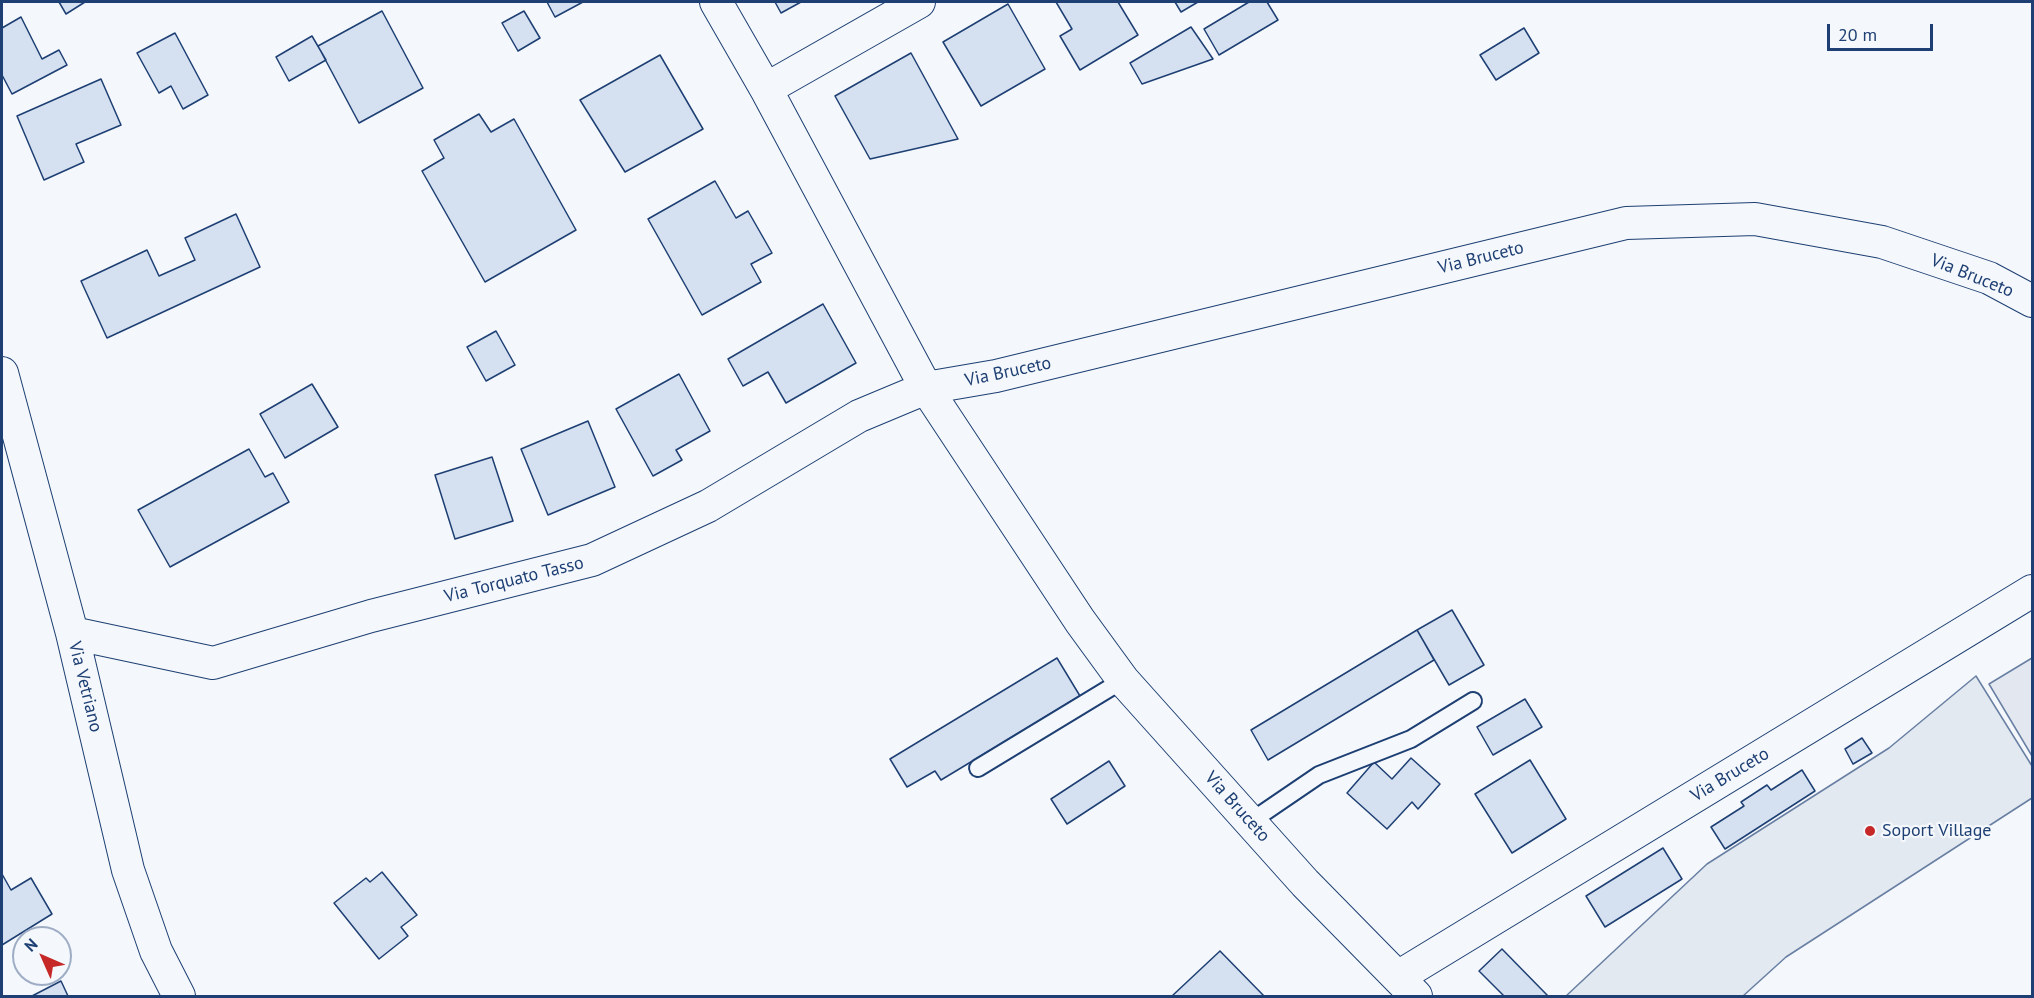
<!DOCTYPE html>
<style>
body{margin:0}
#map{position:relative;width:2034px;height:998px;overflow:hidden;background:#f4f7fb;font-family:"PT Sans",sans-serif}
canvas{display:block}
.frame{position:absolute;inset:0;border:3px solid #1d3f73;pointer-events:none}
.north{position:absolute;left:12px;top:926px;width:60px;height:60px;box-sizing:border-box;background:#f4f7fb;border:2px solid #9eadc5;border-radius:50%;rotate:315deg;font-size:16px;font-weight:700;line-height:24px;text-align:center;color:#1d3f73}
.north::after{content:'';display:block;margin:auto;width:21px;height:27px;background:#c62828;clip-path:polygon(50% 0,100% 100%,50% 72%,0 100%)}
.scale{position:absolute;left:1827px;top:24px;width:106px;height:27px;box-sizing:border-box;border:3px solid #1d3f73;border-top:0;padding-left:8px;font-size:18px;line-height:21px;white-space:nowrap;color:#1d3f73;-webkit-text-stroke:4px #f4f7fb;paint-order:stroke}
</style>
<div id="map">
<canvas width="2034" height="998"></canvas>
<div class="frame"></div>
<div class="north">N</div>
<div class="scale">20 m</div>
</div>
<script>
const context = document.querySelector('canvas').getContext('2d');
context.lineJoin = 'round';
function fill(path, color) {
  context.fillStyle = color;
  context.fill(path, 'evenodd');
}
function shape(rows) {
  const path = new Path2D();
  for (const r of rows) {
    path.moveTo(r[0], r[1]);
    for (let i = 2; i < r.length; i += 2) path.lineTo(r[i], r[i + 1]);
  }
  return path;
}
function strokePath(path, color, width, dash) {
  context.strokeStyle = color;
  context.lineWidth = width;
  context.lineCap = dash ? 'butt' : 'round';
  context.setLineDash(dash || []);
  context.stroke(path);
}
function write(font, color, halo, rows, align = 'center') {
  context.font = font + ' "PT Sans",sans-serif';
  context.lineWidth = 4.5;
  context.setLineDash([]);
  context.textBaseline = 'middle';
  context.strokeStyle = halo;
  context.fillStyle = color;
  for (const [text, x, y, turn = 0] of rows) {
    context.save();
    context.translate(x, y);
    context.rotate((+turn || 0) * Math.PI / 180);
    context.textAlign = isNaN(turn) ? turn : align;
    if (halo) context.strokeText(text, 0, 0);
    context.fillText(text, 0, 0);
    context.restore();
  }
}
const green = shape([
 [1976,676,2032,766,2032,798,1786,957,1743,996,1566,996,1707,864,1889,748,1976,676]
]);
const parking = shape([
 [2032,658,2032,756,1989,684,2032,658]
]);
const building = shape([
 [59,2,85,2,66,14,59,2],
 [547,2,583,2,555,17,547,2],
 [775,2,801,2,781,13,775,2],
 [1056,2,1118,2,1138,35,1080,70,1060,36,1072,29,1056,2],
 [1175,2,1198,2,1181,12,1175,2],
 [1249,2,1267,2,1278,20,1219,55,1204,29,1249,2],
 [1008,4,1045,69,981,106,943,42,1008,4],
 [382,11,423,88,359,123,318,46,382,11],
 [524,11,540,38,518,51,502,23,524,11],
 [21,17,42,59,59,50,67,65,12,94,2,75,2,28,21,17],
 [1191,27,1213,59,1142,84,1130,63,1191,27],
 [1524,28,1539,53,1496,80,1480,55,1524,28],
 [175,33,208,95,183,109,171,86,159,93,137,53,175,33],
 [312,36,326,60,289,81,276,57,312,36],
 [911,53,958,139,870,159,835,96,911,53],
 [660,55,703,129,625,172,580,100,660,55],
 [101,79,121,125,76,144,84,162,44,180,17,116,101,79],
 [479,114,491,132,514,119,576,230,485,282,422,171,444,158,434,140,479,114],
 [715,181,736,218,748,211,772,253,751,264,761,282,702,315,648,219,715,181],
 [236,214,260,267,107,338,81,281,147,250,159,276,195,260,185,238,236,214],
 [823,304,856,363,786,403,768,372,743,386,728,359,823,304],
 [496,331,515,365,486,381,467,347,496,331],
 [679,374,710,431,676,450,682,460,653,476,616,409,679,374],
 [312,384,338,427,285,458,260,414,312,384],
 [588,421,615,487,548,515,521,449,588,421],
 [249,449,265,477,273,473,289,502,170,567,138,510,249,449],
 [492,457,513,521,455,539,435,475,492,457],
 [1452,610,1484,665,1449,685,1417,630,1452,610],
 [1417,630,1434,660,1268,760,1251,730,1417,630],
 [1057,658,1080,696,941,780,935,771,907,787,890,759,1057,658],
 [1525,699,1542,727,1493,755,1477,727,1525,699],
 [1862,738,1872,753,1853,764,1845,749,1862,738],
 [1411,758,1440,784,1418,809,1412,802,1387,829,1347,793,1374,762,1392,779,1411,758],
 [1530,760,1566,819,1512,853,1475,794,1530,760],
 [1109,761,1125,786,1067,824,1051,799,1109,761],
 [1802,770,1815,791,1725,849,1711,827,1744,806,1741,802,1767,785,1771,790,1802,770],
 [1663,848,1682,879,1605,927,1586,896,1663,848],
 [382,872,417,915,401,927,408,936,379,959,334,903,366,878,370,882,382,872],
 [2,874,11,890,31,878,52,914,2,945,2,874],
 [1502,949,1548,996,1504,996,1479,971,1502,949],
 [1220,951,1264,996,1172,996,1220,951],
 [61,981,68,996,32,996,61,981]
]);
const service = shape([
 [978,768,1123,680],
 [1250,822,1319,775,1411,739,1473,701]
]);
const minor = shape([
 [716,2,766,89,926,388,1080,621,1123,680,1305,883,1416,996],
 [766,89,919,2],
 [2,373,72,633,128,870,156,951,179,996],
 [72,633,213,663,371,616,592,560,708,506,859,416,926,388,996,376,1626,223,1755,219,1882,242,1989,278,2032,301],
 [1398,977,2032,591]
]);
const markers = [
 [1870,831,6,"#c62828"]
];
const streetNames = [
 ["Via Bruceto",1481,258,-14],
 ["Via Bruceto",1972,276,22],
 ["Via Bruceto",1008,372,-12],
 ["Via Torquato Tasso",514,580,-14],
 ["Via Vetriano",85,687,76],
 ["Via Bruceto",1730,775,-31],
 ["Via Bruceto",1237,807,48]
];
const poiNames = [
 ["Soport Village",1882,831]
];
fill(green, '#e3e9f0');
strokePath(green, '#687fa3', 1.5);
fill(parking, '#e3e8f0');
strokePath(parking, '#687fa3', 1.5);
fill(building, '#d5e0f0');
strokePath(building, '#1d3f73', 1.5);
strokePath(service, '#1d3f73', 20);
strokePath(minor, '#1d3f73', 34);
strokePath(service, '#f4f7fb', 16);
strokePath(minor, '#f4f7fb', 32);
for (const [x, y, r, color] of markers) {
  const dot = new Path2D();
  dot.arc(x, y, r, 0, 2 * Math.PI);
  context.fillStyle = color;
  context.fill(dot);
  strokePath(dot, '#f4f7fb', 2);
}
write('18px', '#1d3f73', '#f4f7fb', streetNames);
write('18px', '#1d3f73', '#f4f7fb', poiNames, 'left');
</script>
